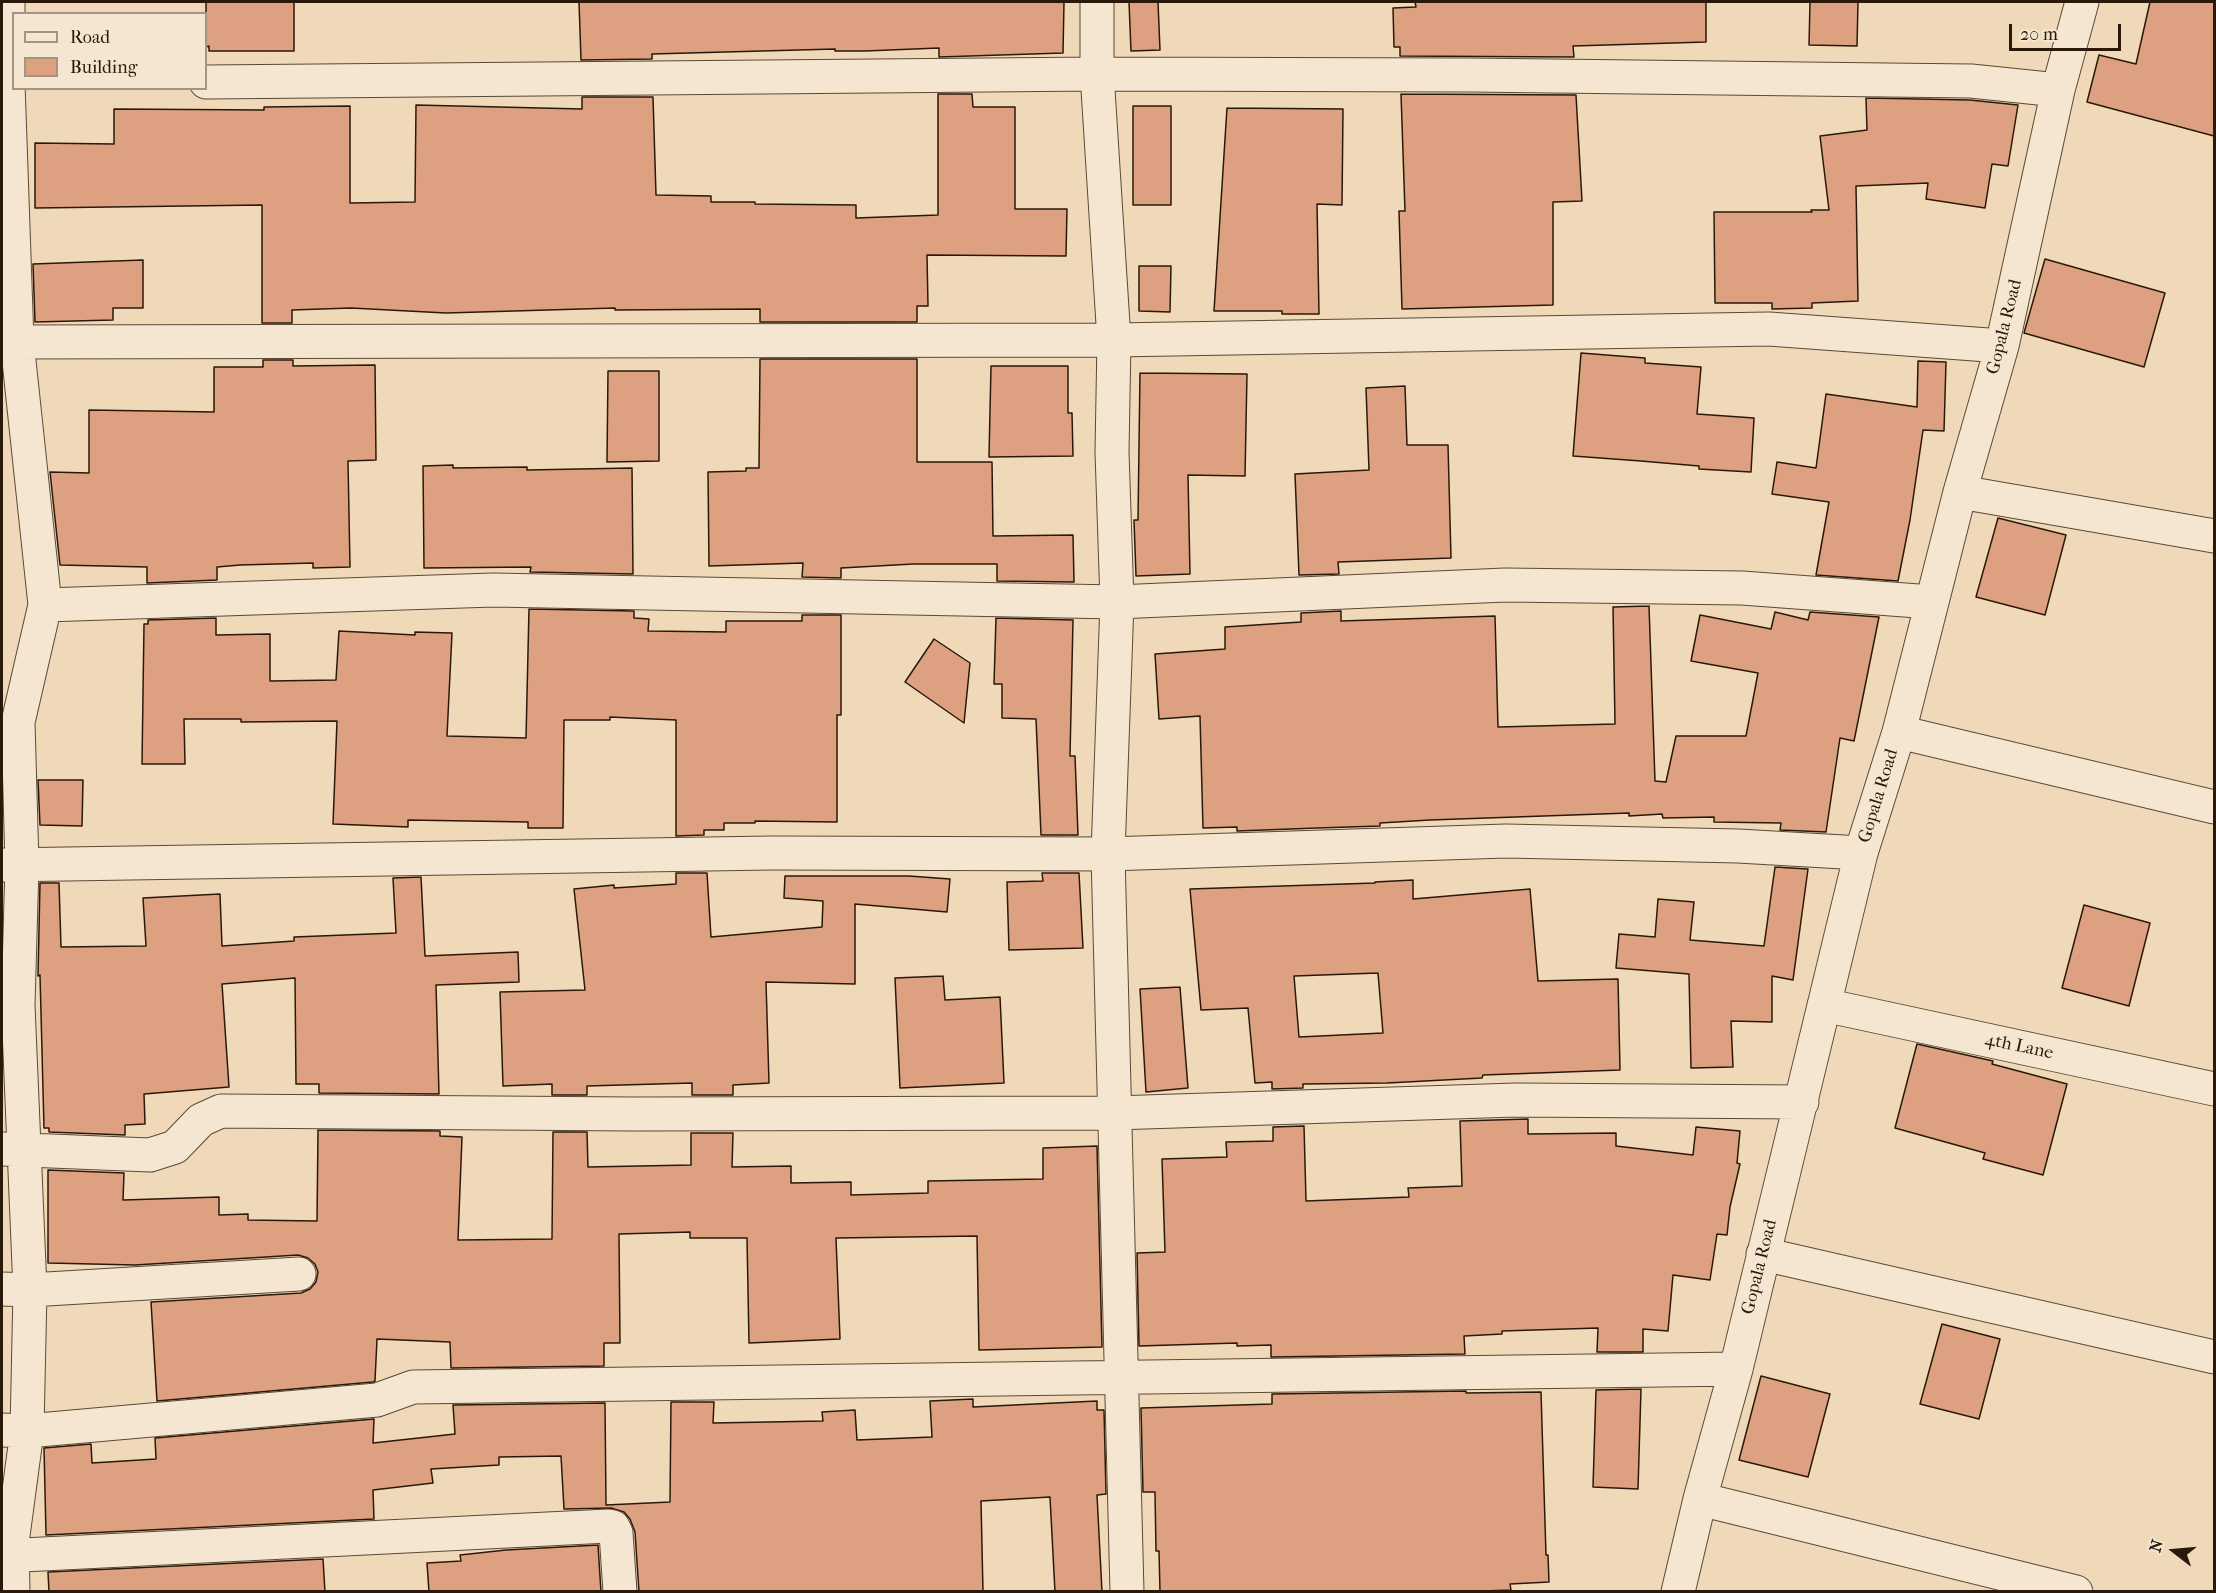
<!DOCTYPE html>
<style>
body{margin:0}
#map{position:relative;width:2216px;height:1593px;overflow:hidden;background:#efd9b8;font-family:"IM FELL French Canon",serif}
canvas{display:block}
.frame{position:absolute;inset:0;border:3px solid #2a190a;pointer-events:none}
.legend{position:absolute;left:12px;top:12px;width:195px;height:78px;box-sizing:border-box;background:#f5e6d1;border:2px solid #a49481;margin:0;padding:8px 10px;list-style:none;font-size:18px;color:#2a190a}
.legend li{display:flex;align-items:center;gap:12px;height:30px}
.legend b{width:30px;border:2px solid #a49481}
.north{position:absolute;left:2144px;top:1521px;width:60px;height:60px;-webkit-text-stroke:4px #f5e6d1;paint-order:stroke;rotate:286deg;font-size:16px;font-weight:700;line-height:24px;text-align:center;color:#2a190a}
.north::after{content:'';display:block;margin:auto;width:21px;height:27px;background:#2a190a;clip-path:polygon(50% 0,100% 100%,50% 72%,0 100%)}
.scale{position:absolute;left:2009px;top:24px;width:112px;height:27px;box-sizing:border-box;border:3px solid #2a190a;border-top:0;padding-left:8px;font-size:18px;line-height:21px;white-space:nowrap;color:#2a190a;-webkit-text-stroke:4px #f5e6d1;paint-order:stroke}
</style>
<div id="map">
<canvas width="2216" height="1593"></canvas>
<div class="frame"></div>
<ul class="legend">
<li><b style="height:8px;background:#f5e6d1"></b>Road</li>
<li><b style="height:16px;background:#dda181"></b>Building</li>
</ul>
<div class="north">N</div>
<div class="scale">20 m</div>
</div>
<script>
const context = document.querySelector('canvas').getContext('2d');
context.lineJoin = 'round';
function fill(path, color) {
  context.fillStyle = color;
  context.fill(path, 'evenodd');
}
function shape(rows) {
  const path = new Path2D();
  for (const r of rows) {
    path.moveTo(r[0], r[1]);
    for (let i = 2; i < r.length; i += 2) path.lineTo(r[i], r[i + 1]);
  }
  return path;
}
function strokePath(path, color, width, dash) {
  context.strokeStyle = color;
  context.lineWidth = width;
  context.lineCap = dash ? 'butt' : 'round';
  context.setLineDash(dash || []);
  context.stroke(path);
}
function write(font, color, halo, rows, align = 'center') {
  context.font = font + ' "IM FELL French Canon",serif';
  context.lineWidth = 4.5;
  context.setLineDash([]);
  context.textBaseline = 'middle';
  context.strokeStyle = halo;
  context.fillStyle = color;
  for (const [text, x, y, turn = 0] of rows) {
    context.save();
    context.translate(x, y);
    context.rotate((+turn || 0) * Math.PI / 180);
    context.textAlign = isNaN(turn) ? turn : align;
    if (halo) context.strokeText(text, 0, 0);
    context.fillText(text, 0, 0);
    context.restore();
  }
}
const building = shape([
 [206,2,294,2,294,51,209,51,209,46,206,47,206,2],
 [579,2,1064,2,1063,53,939,57,939,48,865,51,835,51,835,49,652,54,652,59,581,60,579,2],
 [1129,2,1158,2,1160,50,1131,51,1129,2],
 [1415,2,1706,2,1706,42,1573,46,1574,57,1400,56,1400,47,1394,47,1393,8,1416,7,1415,2],
 [1810,2,1858,2,1857,46,1809,45,1810,2],
 [2150,2,2214,2,2214,136,2087,102,2099,55,2136,64,2150,2],
 [938,94,972,94,973,107,1015,107,1015,209,1067,209,1066,256,927,255,928,306,917,306,917,322,760,322,760,309,615,310,615,308,446,313,351,308,292,310,292,323,262,323,262,205,35,208,35,143,114,144,114,109,264,110,264,107,350,106,350,203,415,202,416,105,582,109,582,97,653,97,656,195,711,196,711,202,755,202,755,204,856,205,856,218,938,215,938,94],
 [1401,94,1576,95,1582,201,1553,202,1553,305,1402,309,1399,211,1405,211,1401,94],
 [1866,98,1970,100,2018,105,2008,166,1992,164,1985,208,1926,199,1928,183,1856,186,1858,301,1812,303,1812,308,1772,309,1772,303,1715,303,1714,212,1812,212,1811,210,1829,210,1820,136,1867,130,1866,98],
 [1133,106,1171,106,1171,205,1133,205,1133,106],
 [1227,108,1343,109,1342,205,1317,204,1319,314,1282,314,1282,311,1214,311,1227,108],
 [2045,259,2165,293,2144,367,2024,333,2045,259],
 [143,260,143,308,113,308,113,320,35,322,33,264,143,260],
 [1139,266,1171,266,1170,312,1139,311,1139,266],
 [1581,353,1645,358,1645,363,1701,367,1697,414,1754,418,1751,472,1699,469,1699,466,1641,461,1573,456,1581,353],
 [760,359,917,359,917,462,992,462,993,536,1073,535,1074,582,997,581,997,564,913,564,841,568,841,578,802,577,803,563,709,566,708,472,746,471,746,468,759,468,760,359],
 [263,360,293,360,293,366,375,365,376,460,348,461,350,567,313,568,313,563,240,565,217,567,217,580,147,583,147,567,60,565,50,472,89,473,89,410,214,412,214,367,263,367,263,360],
 [1918,361,1946,362,1944,431,1923,430,1910,520,1898,581,1816,575,1829,502,1772,494,1777,462,1816,468,1826,394,1917,407,1918,361],
 [991,366,1068,366,1068,413,1072,413,1073,456,989,457,991,366],
 [608,371,659,371,659,461,607,462,608,371],
 [1140,373,1247,374,1245,476,1188,475,1190,574,1136,576,1134,520,1138,520,1140,373],
 [1405,386,1407,445,1448,445,1451,558,1338,562,1339,574,1299,575,1295,474,1369,470,1366,388,1405,386],
 [453,465,453,468,527,467,527,470,632,468,633,574,530,572,531,567,424,568,423,466,453,465],
 [1998,518,2066,535,2045,615,1976,597,1998,518],
 [1649,606,1655,781,1666,782,1676,736,1746,736,1758,673,1691,661,1700,615,1771,629,1775,612,1808,620,1810,612,1879,617,1854,741,1840,738,1826,832,1780,830,1781,823,1714,822,1714,817,1663,818,1662,814,1629,816,1629,813,1430,820,1380,823,1380,826,1317,828,1237,831,1237,827,1203,828,1200,716,1159,719,1155,654,1225,649,1225,627,1301,622,1301,613,1341,611,1341,621,1495,616,1498,727,1615,724,1613,607,1649,606],
 [529,609,634,611,634,618,649,619,648,631,726,632,726,621,802,621,802,615,841,615,841,715,837,715,837,822,755,821,755,823,724,823,724,830,704,830,704,835,676,836,676,720,610,717,610,720,564,720,563,828,528,828,528,822,408,820,408,827,333,824,337,721,241,722,241,719,184,719,185,764,142,764,144,624,148,624,148,620,216,618,216,635,270,634,270,681,336,680,339,631,415,635,415,632,452,633,447,736,526,738,529,609],
 [996,618,1073,620,1070,756,1075,756,1078,835,1041,835,1036,719,1002,718,1002,684,994,684,996,618],
 [934,639,970,663,964,723,905,682,934,639],
 [38,780,83,780,82,826,40,825,38,780],
 [1775,867,1808,869,1793,980,1772,976,1772,1022,1731,1021,1733,1067,1691,1068,1689,974,1616,968,1619,934,1655,937,1658,899,1694,902,1690,940,1764,946,1775,867],
 [676,873,707,873,711,937,822,927,823,901,784,898,785,876,909,876,950,879,947,912,855,904,855,984,766,982,769,1083,733,1085,733,1095,692,1095,692,1083,587,1086,587,1095,552,1095,552,1084,503,1086,500,992,585,990,574,889,614,885,614,888,676,884,676,873],
 [1042,873,1079,873,1083,948,1009,950,1007,882,1043,881,1042,873],
 [421,877,425,956,518,952,519,982,436,985,439,1094,319,1093,319,1084,296,1084,295,978,222,984,229,1087,144,1094,145,1124,125,1125,125,1135,49,1132,49,1128,44,1128,40,975,38,976,40,883,59,883,61,947,146,946,143,898,220,894,222,946,294,941,294,937,396,933,393,878,421,877],
 [1413,880,1413,899,1530,889,1538,981,1618,979,1620,1070,1483,1075,1482,1078,1387,1083,1303,1084,1303,1088,1272,1089,1272,1082,1255,1083,1248,1008,1201,1010,1190,889,1375,883,1375,882,1413,880],
 [1378,973,1383,1033,1299,1037,1294,976,1378,973],
 [2084,905,2150,923,2129,1006,2062,988,2084,905],
 [943,976,945,1000,1000,997,1004,1083,900,1088,895,978,943,976],
 [1180,987,1188,1088,1146,1092,1140,989,1180,987],
 [1917,1044,1993,1061,1992,1064,2067,1084,2043,1175,1983,1159,1985,1153,1895,1128,1917,1044],
 [1528,1119,1528,1134,1616,1133,1616,1146,1693,1155,1696,1127,1740,1131,1737,1163,1740,1164,1730,1207,1727,1235,1717,1234,1710,1280,1673,1275,1668,1331,1643,1329,1643,1352,1597,1352,1598,1328,1502,1331,1502,1334,1464,1336,1465,1354,1271,1357,1271,1345,1237,1346,1237,1343,1139,1346,1137,1253,1165,1252,1162,1159,1227,1157,1226,1142,1273,1141,1273,1127,1304,1126,1306,1201,1409,1197,1408,1188,1462,1186,1460,1121,1528,1119],
 [318,1130,440,1131,440,1136,462,1137,458,1240,552,1239,553,1132,587,1132,588,1167,691,1165,691,1133,733,1133,732,1167,791,1166,791,1183,851,1182,851,1195,928,1193,928,1181,1043,1179,1043,1148,1097,1146,1102,1347,979,1350,977,1236,836,1238,840,1339,749,1343,747,1238,690,1238,690,1232,619,1234,620,1343,604,1343,604,1366,451,1368,450,1342,377,1339,375,1381,373,1382,157,1401,151,1302,301,1293,310,1289,316,1282,318,1272,315,1264,308,1258,298,1255,135,1265,48,1263,48,1170,124,1173,123,1200,219,1197,219,1215,248,1214,248,1220,317,1221,318,1130],
 [1942,1324,2000,1339,1979,1419,1920,1404,1942,1324],
 [1761,1376,1830,1394,1808,1477,1739,1460,1761,1376],
 [1641,1389,1638,1489,1593,1487,1596,1390,1641,1389],
 [1466,1391,1466,1393,1541,1392,1546,1555,1548,1555,1549,1582,1510,1584,1511,1590,1452,1592,1160,1592,1159,1551,1156,1551,1155,1492,1143,1492,1141,1408,1272,1404,1272,1394,1466,1391],
 [973,1399,973,1407,1097,1401,1097,1410,1104,1410,1106,1494,1097,1495,1102,1592,1055,1592,1050,1497,981,1501,983,1592,639,1592,635,1532,630,1519,624,1512,611,1508,564,1509,561,1456,499,1457,499,1465,431,1469,433,1483,373,1490,374,1519,46,1535,44,1448,91,1444,92,1463,156,1459,155,1438,374,1419,373,1443,455,1434,453,1405,605,1403,606,1505,670,1502,671,1402,714,1402,713,1423,823,1421,822,1412,855,1410,857,1440,932,1437,930,1401,973,1399],
 [598,1545,601,1592,429,1592,427,1563,461,1561,460,1555,506,1550,598,1545],
 [323,1559,325,1592,49,1592,48,1572,323,1559]
]);
const street = shape([
 [8,2,8,83,17,342,45,605,18,722,22,865,18,1005,30,1290,27,1431,12,1543,13,1592],
 [1097,2,1097,74,1114,340,1112,452,1117,602,1108,854,1127,1592],
 [206,82,1097,74,1469,75,1971,81,2058,90],
 [2,342,1114,340,1769,329,2002,346],
 [1960,492,2214,536],
 [45,605,493,590,1117,602,1505,585,1742,588,1932,602],
 [1899,732,2214,807],
 [2,865,772,853,1108,854,1506,841,1738,846,1861,853],
 [1824,1005,2214,1089],
 [2,1149,150,1155,175,1147,201,1120,221,1111,634,1114,1114,1113,1516,1100,1802,1102],
 [1763,1254,2214,1357],
 [2,1289,30,1290,299,1274],
 [2,1430,27,1431,377,1400,413,1387,1736,1369],
 [1700,1499,2076,1592],
 [2,1556,608,1526,613,1527,616,1533,620,1592],
 [1678,1592,1700,1499,1736,1369,1861,853,1899,732,1960,492,2002,346,2058,90,2082,2]
]);
const streetNames = [
 ["Gopala Road",2005,327,-76],
 ["Gopala Road",1879,796,-73],
 ["4th Lane",2019,1047,12],
 ["Gopala Road",1760,1267,-76]
];
fill(building, '#dda181');
strokePath(building, '#2a190a', 1.5);
strokePath(street, '#5b4936', 35);
strokePath(street, '#f5e6d1', 33);
write('18px', '#2a190a', '#f5e6d1', streetNames);
</script>
